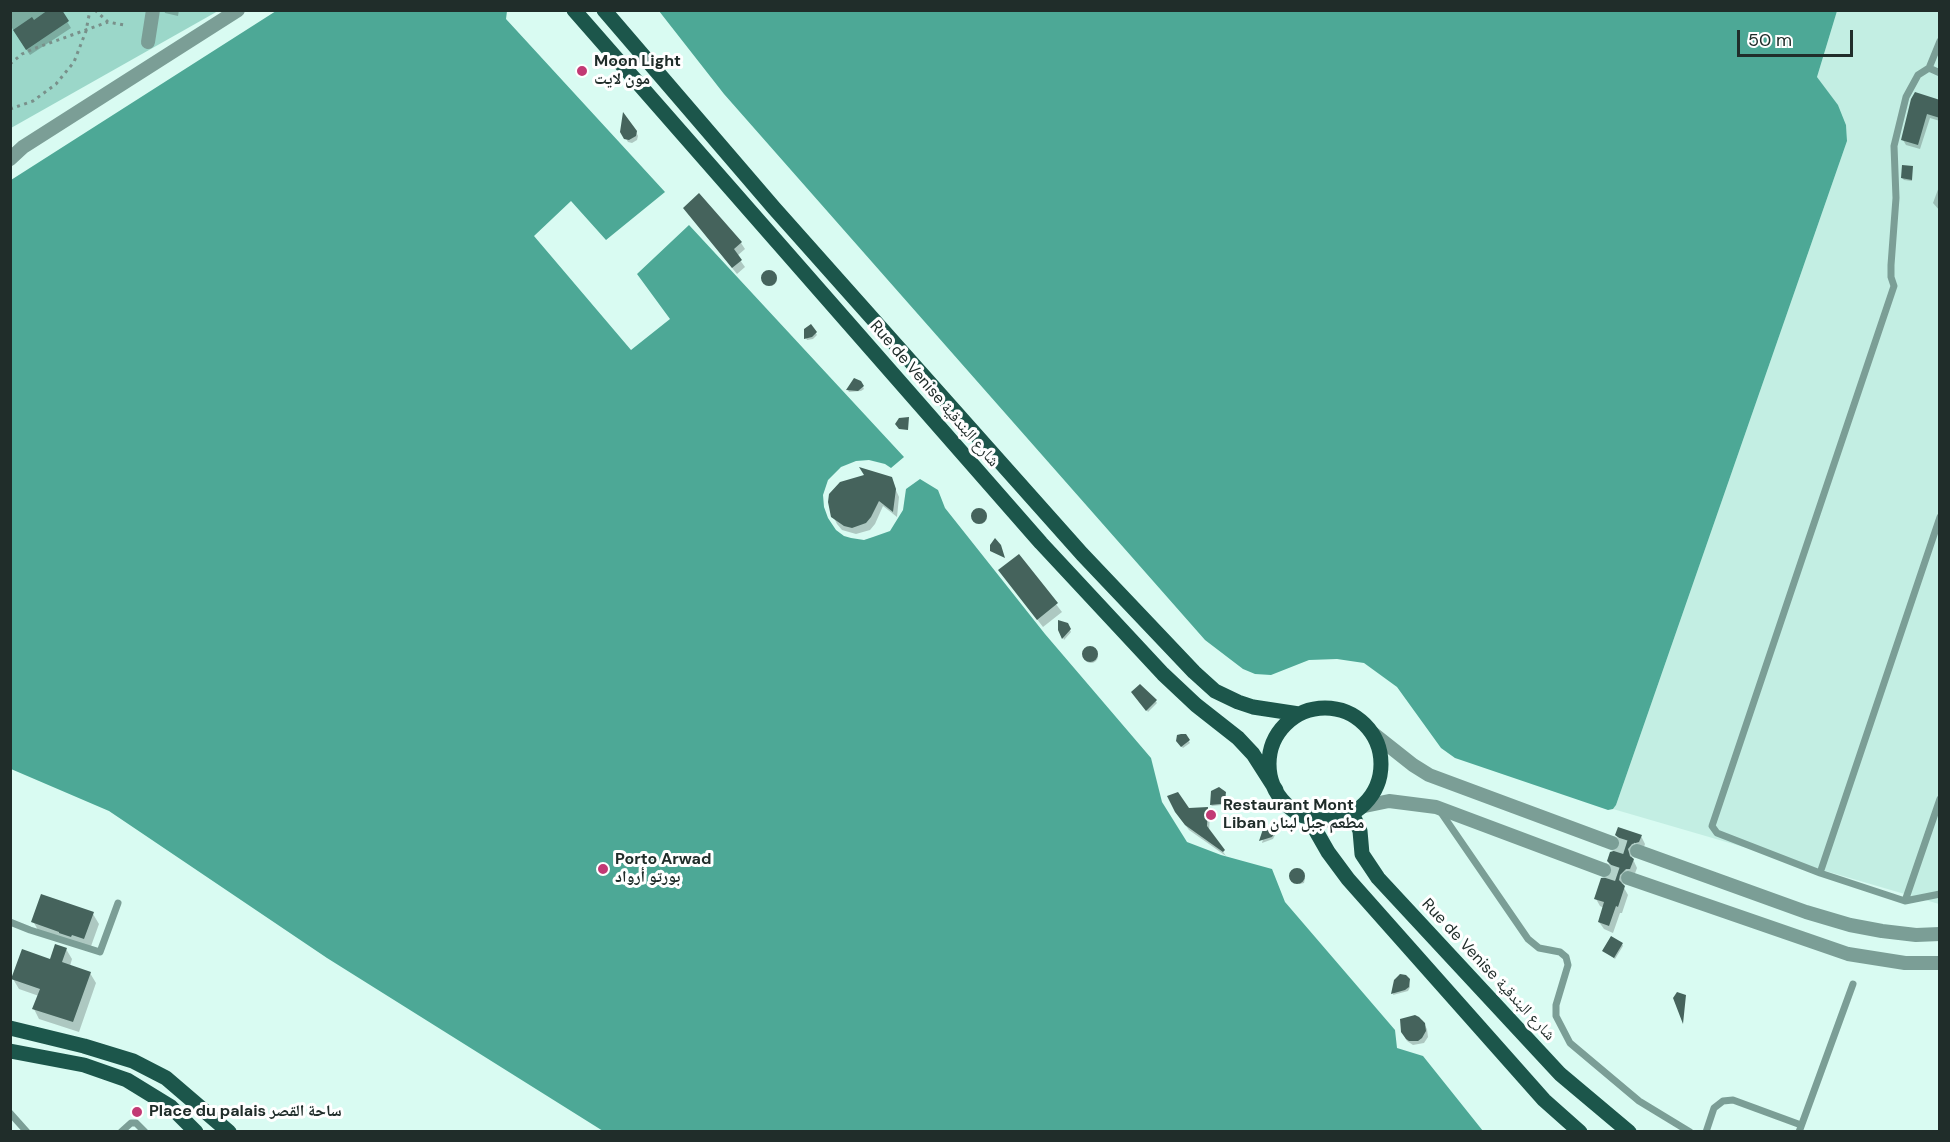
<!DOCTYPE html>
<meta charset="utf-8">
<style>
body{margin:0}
#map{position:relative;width:1950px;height:1142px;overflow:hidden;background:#d9fbf2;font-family:"DM Sans",sans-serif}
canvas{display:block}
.frame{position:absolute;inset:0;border:12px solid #202d2a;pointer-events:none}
.scale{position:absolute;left:1737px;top:30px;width:116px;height:27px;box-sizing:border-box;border:3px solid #202d2a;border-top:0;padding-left:8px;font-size:18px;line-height:21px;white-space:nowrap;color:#202d2a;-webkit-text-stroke:4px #fff;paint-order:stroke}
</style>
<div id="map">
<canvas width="1950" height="1142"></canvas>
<div class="frame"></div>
<div class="scale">50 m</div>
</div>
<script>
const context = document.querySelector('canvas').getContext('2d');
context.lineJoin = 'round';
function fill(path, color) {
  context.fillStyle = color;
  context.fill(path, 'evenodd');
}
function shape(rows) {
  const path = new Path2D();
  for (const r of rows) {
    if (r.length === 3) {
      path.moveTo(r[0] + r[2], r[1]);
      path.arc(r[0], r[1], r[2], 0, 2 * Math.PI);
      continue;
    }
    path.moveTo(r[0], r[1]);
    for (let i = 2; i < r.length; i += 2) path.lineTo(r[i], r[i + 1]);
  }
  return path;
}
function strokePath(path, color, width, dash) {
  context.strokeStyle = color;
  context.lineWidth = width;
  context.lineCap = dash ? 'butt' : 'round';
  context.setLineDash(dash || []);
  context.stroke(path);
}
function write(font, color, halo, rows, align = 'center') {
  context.font = font + ' "DM Sans","Noto Naskh Arabic",sans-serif';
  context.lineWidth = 6;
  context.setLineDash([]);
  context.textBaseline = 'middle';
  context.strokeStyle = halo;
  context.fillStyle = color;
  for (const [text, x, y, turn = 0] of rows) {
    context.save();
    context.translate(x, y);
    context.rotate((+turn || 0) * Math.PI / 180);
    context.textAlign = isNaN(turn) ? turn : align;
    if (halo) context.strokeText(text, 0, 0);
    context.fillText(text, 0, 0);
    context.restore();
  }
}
const built = shape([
 [1837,11,1939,11,1939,904,1613,809,1616,805,1847,141,1846,125,1838,105,1817,77]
]);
const green = shape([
 [11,11,218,11,11,128]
]);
const water = shape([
 [276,11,507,11,506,19,665,192,606,240,571,201,534,236,631,350,670,319,637,274,689,225,904,457,891,468,885,464,869,460,856,461,841,467,828,480,823,495,824,507,828,518,836,530,844,536,851,538,864,540,873,537,890,531,903,510,906,489,920,479,938,490,945,508,1045,634,1151,758,1162,802,1187,842,1221,855,1272,869,1285,902,1395,1030,1397,1048,1423,1056,1483,1131,603,1131,327,958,109,811,11,769,11,180],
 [659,11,1837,11,1817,77,1838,105,1846,125,1847,141,1616,805,1613,809,1608,810,1455,758,1441,748,1397,687,1364,663,1337,659,1309,660,1271,675,1255,674,1243,669,1205,640,724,94]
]);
const shadow = shape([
 [10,10,60,10,71,28,30,55,10,25],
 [164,10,179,10,178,16,165,13],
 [1913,100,1940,102,1940,121,1930,118,1920,149,1906,145,1903,140],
 [622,132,636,132,638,136,637,140,632,143,628,142],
 [1912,167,1912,181,1904,180,1902,178],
 [1940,184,1940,211,1933,203],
 [685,209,741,243,745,249,737,256,745,267,737,274],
 [770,279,7],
 [811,326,817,335,813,339,807,340,806,338],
 [863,387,864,389,861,391,849,392,848,390],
 [891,479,899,497,897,517,883,506,875,524,870,530,856,534,842,530,837,524,833,516],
 [980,517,7],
 [1019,556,1062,612,1043,627,1000,571],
 [1067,625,1071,632,1064,640,1060,629],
 [1091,656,7],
 [1133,692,1149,693,1157,703,1148,712],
 [1185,735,1190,743,1183,748,1179,744],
 [1223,790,1227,798,1226,802,1222,805,1212,806,1211,805],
 [1207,808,1210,813,1209,832,1226,856,1189,830,1180,818,1188,810],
 [1270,828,1275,835,1273,839,1262,843,1265,830],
 [1617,834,1641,836,1645,844,1643,850,1636,851,1632,857,1637,868,1634,876,1623,882,1623,886,1628,895,1622,913,1620,913,1613,933,1604,929,1599,922,1604,908,1600,906,1596,899,1614,873,1608,861,1622,846],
 [1296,869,1300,870,1305,878,1304,883,1300,884,1292,881,1290,877,1292,871],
 [93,914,99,924,90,949,39,932,33,921],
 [1622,944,1623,946,1615,959,1604,951],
 [66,949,72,959,70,966,90,973,96,983,79,1032,39,1019,34,1009,39,996,19,989,13,979,51,961],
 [1397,978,1409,980,1410,987,1408,991,1393,995],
 [1422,1020,1427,1029,1428,1037,1424,1043,1413,1045,1407,1041,1404,1035]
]);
const building = shape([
 [48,10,62,10,69,21,26,50,13,30,32,17,34,20],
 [1915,92,1940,100,1940,118,1927,114,1918,145,1901,140,1911,99],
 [623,112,637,131,636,136,629,140,624,139,620,132],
 [1902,165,1913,166,1912,180,1901,178],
 [699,193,742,242,734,249,742,260,732,268,683,208],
 [769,278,8],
 [811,324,817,332,812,337,804,339,804,329],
 [854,378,861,381,864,386,858,391,846,390],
 [909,417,908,430,899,429,895,424,899,418],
 [859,467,892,477,896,489,893,512,879,501,871,517,866,523,852,528,844,526,831,517,828,502,829,494,840,482,864,475],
 [979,516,8],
 [995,538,1001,545,1005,558,990,551,990,545],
 [1019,554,1058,603,1037,620,998,570],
 [1058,620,1068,623,1071,629,1062,639,1058,630],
 [1090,654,8],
 [1140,684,1157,700,1146,711,1131,692],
 [1181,734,1186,734,1190,740,1181,747,1176,741,1177,735],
 [1219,787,1226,792,1225,800,1221,804,1210,805,1211,791],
 [1178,792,1189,808,1208,807,1207,826,1225,850,1223,852,1185,825,1175,812,1167,796],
 [1270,826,1275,832,1272,837,1259,841,1263,829],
 [1618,827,1642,835,1639,842,1632,844,1628,849,1630,856,1634,859,1630,869,1626,869,1620,875,1619,880,1625,886,1618,907,1616,906,1609,926,1598,922,1604,902,1594,899,1601,878,1609,877,1613,873,1611,865,1607,861,1610,852,1617,850,1621,846,1619,838,1615,835],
 [1297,876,8],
 [41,894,94,912,84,939,72,935,71,937,59,933,59,932,31,922],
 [1611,936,1623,943,1614,958,1602,951],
 [55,944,67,948,62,962,91,972,73,1022,32,1009,40,989,11,979,22,949,50,959],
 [1400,974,1406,975,1410,979,1409,987,1405,990,1391,994,1394,980],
 [1677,992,1686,995,1683,1024,1673,998],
 [1415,1015,1419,1017,1425,1023,1426,1031,1422,1038,1418,1041,1409,1041,1406,1039,1401,1032,1400,1019]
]);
const streetTunnel = shape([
 [1612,843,1637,851],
 [1604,870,1628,878]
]);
const path = shape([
 [95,10,108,22,124,25],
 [10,64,22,54,33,49,108,22],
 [10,109,33,101,56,84,74,62,86,31,90,10]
]);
const lane = shape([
 [1940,41,1929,68,1940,73],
 [1940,517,1820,873,1905,901,1940,894],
 [1440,811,1528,939,1539,948,1560,952,1566,957,1568,965,1556,1005,1556,1016,1570,1043,1639,1101,1690,1132],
 [1820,873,1717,833,1712,826,1894,286,1891,277,1891,265,1896,198,1894,146,1906,97,1918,75,1929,68],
 [1905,901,1940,799],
 [10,922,30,930,100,952,118,903],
 [10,1113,27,1132],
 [121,1132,131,1123,136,1123,145,1132],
 [1706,1132,1714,1108,1723,1101,1733,1100,1801,1125],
 [1799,1132,1853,984]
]);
const street = shape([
 [148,42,153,10],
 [10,159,23,147,238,10],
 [1370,731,1413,765,1429,775,1612,843],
 [1360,807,1389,801,1436,807,1604,870],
 [1637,851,1806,912,1850,925,1882,931,1916,935,1940,934],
 [1628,878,1848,954,1905,963,1940,963]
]);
const primary = shape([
 [574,10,1041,543,1163,674,1196,705,1238,738,1253,754,1276,790],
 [604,10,774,208,1082,554,1194,672,1215,691,1238,702,1253,707,1299,714],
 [1325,764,56],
 [1352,813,1360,831,1362,854,1378,878,1560,1074,1629,1132],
 [1308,817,1328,852,1348,879,1544,1100,1580,1132],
 [10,1028,84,1046,133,1061,166,1078,229,1132],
 [10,1051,84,1065,127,1080,171,1107,196,1132]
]);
const markers = [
 [582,71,6,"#c23974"],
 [1211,815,6,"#c23974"],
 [603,869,6,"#c23974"],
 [137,1112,6,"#c23974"]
];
const poiNames = [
 ["Moon Light",594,62],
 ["مون لايت",594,80],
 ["Restaurant Mont",1223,806],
 ["Liban مطعم جبل لبنان",1223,824],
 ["Porto Arwad",615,860],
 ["بورتو أرواد",615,878],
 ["Place du palais ساحة القصر",149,1112]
];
const streetNames = [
 ["Rue de Venise شارع البندقية",934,394,49],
 ["Rue de Venise شارع البندقية",1488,970,47]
];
fill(built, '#c3eee3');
fill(green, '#9bd7c9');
fill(water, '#4da896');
fill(shadow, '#0003');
fill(building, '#45635c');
strokePath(streetTunnel, '#b4d2ca', 14, [14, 7]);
strokePath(path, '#79908a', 3, [3, 4.5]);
strokePath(lane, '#7b9e96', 7);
strokePath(street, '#7b9e96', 14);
strokePath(primary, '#1c564b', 15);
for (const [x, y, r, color] of markers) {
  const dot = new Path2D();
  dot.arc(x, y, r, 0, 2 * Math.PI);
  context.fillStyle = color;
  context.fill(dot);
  strokePath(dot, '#fff', 2);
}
write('bold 16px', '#202d2a', '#fff', poiNames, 'left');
write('16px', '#202d2a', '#fff', streetNames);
</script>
